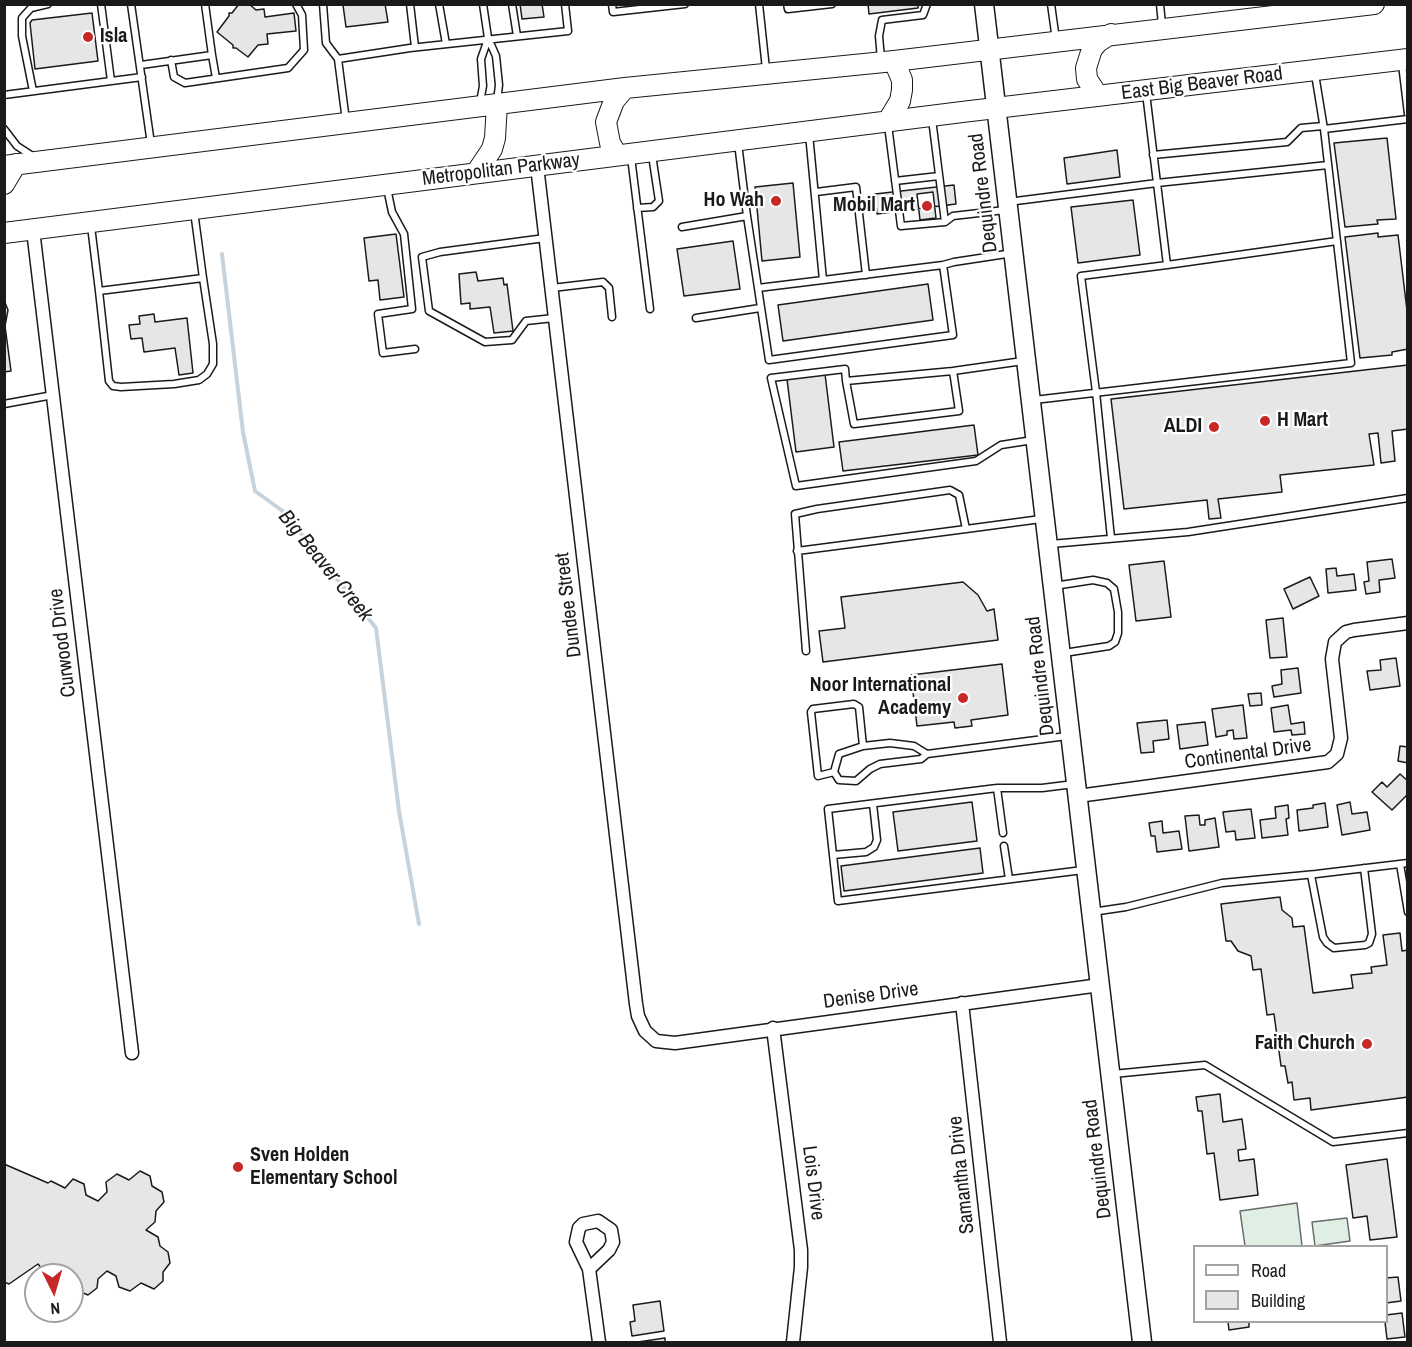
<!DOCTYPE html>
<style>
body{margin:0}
#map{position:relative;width:1412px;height:1347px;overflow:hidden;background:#fff;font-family:"Archivo Narrow",sans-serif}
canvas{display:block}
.frame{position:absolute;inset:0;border:6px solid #1a1a1a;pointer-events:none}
.legend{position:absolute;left:1193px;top:1245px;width:195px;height:78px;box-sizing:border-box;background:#fff;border:2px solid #a3a3a3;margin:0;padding:8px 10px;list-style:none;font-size:18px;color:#1a1a1a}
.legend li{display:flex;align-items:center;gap:12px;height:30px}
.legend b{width:30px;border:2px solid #a3a3a3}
.north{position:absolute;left:24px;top:1263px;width:60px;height:60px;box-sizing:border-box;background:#fff;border:2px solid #a3a3a3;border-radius:50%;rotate:175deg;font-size:16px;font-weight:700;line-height:24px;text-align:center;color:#1a1a1a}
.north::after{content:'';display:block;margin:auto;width:21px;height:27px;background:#c62828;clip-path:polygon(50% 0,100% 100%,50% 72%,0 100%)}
</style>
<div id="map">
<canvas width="1412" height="1347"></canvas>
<div class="frame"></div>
<ul class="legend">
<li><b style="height:8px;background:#fff"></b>Road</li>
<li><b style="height:16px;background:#e6e6e6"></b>Building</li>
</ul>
<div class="north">N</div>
</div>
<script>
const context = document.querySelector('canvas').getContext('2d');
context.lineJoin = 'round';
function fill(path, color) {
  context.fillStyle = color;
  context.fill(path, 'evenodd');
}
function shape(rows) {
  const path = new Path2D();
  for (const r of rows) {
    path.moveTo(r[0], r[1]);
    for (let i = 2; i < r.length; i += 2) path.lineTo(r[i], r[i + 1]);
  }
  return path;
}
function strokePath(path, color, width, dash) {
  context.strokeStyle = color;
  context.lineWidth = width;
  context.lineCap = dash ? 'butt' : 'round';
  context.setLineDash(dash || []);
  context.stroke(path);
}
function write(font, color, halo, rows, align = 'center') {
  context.font = font + ' "Archivo Narrow",sans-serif';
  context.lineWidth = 4.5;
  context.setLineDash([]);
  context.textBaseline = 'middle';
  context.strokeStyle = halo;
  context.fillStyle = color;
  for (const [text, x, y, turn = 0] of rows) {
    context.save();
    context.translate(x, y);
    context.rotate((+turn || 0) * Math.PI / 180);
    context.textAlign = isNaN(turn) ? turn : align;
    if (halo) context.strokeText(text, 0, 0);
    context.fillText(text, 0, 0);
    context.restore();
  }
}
const green = shape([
 [1297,1203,1302,1246,1245,1246,1240,1211,1297,1203],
 [1347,1218,1350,1241,1315,1246,1312,1222,1347,1218]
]);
const stream = shape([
 [222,254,243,432,255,491,284,512,376,628,399,811,419,924]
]);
const building = shape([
 [239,4,249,4,256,10,264,9,265,17,294,13,296,31,267,34,268,44,258,45,248,57,236,48,233,48,233,45,217,32,229,16,229,13,232,13,239,4],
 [385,4,388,22,346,27,343,5,385,4],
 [520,4,542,4,544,17,522,19,520,4],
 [868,4,918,4,918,8,869,14,868,4],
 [92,13,98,61,35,69,30,23,32,20,92,13],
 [1387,138,1396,219,1377,220,1378,224,1345,227,1334,143,1387,138],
 [1117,150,1120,177,1067,184,1064,158,1117,150],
 [793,183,800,257,762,261,755,187,793,183],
 [954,185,956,204,877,214,875,194,954,185],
 [933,192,936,218,920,220,917,194,933,192],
 [1133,200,1140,255,1078,263,1071,207,1133,200],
 [1378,233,1378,237,1398,235,1408,319,1408,349,1392,352,1392,355,1360,358,1345,237,1378,233],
 [396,234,404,297,380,300,378,280,369,281,364,238,396,234],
 [733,241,740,289,684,296,677,249,733,241],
 [476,272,478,281,503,278,504,285,507,284,513,331,494,333,490,307,470,309,470,303,461,304,459,274,476,272],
 [928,284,933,320,783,341,778,305,928,284],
 [4,300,8,310,5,326,11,371,4,372,4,300],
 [154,314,155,322,187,318,193,373,179,375,175,348,144,352,142,338,131,339,129,325,140,324,139,316,154,314],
 [1408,365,1408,429,1392,431,1395,461,1381,463,1378,433,1369,434,1374,465,1280,475,1282,492,1218,499,1221,518,1209,519,1207,500,1124,509,1111,399,1408,365],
 [825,374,834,447,796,452,787,379,825,374],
 [974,425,978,455,843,471,839,442,974,425],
 [1392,559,1395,578,1379,580,1380,592,1366,594,1364,582,1369,581,1367,562,1392,559],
 [1164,561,1171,617,1136,621,1129,565,1164,561],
 [1336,568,1337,576,1354,574,1356,590,1328,593,1326,569,1336,568],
 [1310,577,1319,596,1293,609,1284,589,1310,577],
 [963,582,978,595,987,611,994,609,998,640,823,662,819,631,845,628,841,597,963,582],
 [1283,618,1287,657,1270,658,1266,620,1283,618],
 [1396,658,1400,686,1370,690,1367,671,1381,670,1380,660,1396,658],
 [1002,664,1008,715,971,720,972,726,955,728,954,722,917,726,911,675,1002,664],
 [1298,668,1301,693,1274,697,1272,686,1282,684,1281,670,1298,668],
 [1261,693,1262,705,1250,706,1248,694,1261,693],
 [1243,705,1247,738,1234,739,1233,730,1227,731,1227,735,1216,737,1212,709,1243,705],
 [1288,705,1291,724,1304,722,1305,734,1292,735,1291,730,1274,732,1271,708,1288,705],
 [1167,720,1169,739,1153,741,1154,752,1141,753,1137,723,1167,720],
 [1205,722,1208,745,1180,749,1177,725,1205,722],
 [1400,746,1408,747,1408,763,1398,761,1400,746],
 [1400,774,1408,781,1408,794,1392,810,1372,792,1382,782,1387,787,1400,774],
 [972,802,977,841,898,851,893,812,972,802],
 [1350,802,1352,814,1367,812,1370,830,1342,835,1337,805,1350,802],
 [1325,803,1328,827,1299,831,1297,810,1313,808,1313,805,1325,803],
 [1288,805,1289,818,1286,819,1288,835,1262,838,1260,820,1276,818,1275,807,1288,805],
 [1251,809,1255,838,1236,840,1235,831,1226,832,1223,812,1251,809],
 [1199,815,1200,825,1205,825,1205,820,1215,818,1219,847,1189,851,1185,816,1199,815],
 [1162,821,1163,833,1179,831,1182,849,1157,852,1155,836,1151,836,1149,823,1162,821],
 [980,848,983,873,844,891,841,866,980,848],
 [1280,897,1282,910,1292,918,1293,927,1304,926,1313,993,1353,988,1351,975,1372,973,1371,967,1387,965,1383,935,1400,933,1402,951,1408,950,1408,1097,1311,1110,1310,1098,1294,1100,1292,1082,1288,1083,1285,1066,1281,1066,1274,1014,1267,1015,1261,969,1253,970,1251,956,1238,951,1231,941,1226,941,1221,904,1280,897],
 [1220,1094,1223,1122,1242,1119,1246,1149,1238,1150,1239,1161,1254,1159,1258,1195,1220,1200,1214,1153,1207,1154,1202,1111,1198,1111,1196,1097,1220,1094],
 [1387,1159,1397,1237,1370,1240,1367,1216,1353,1218,1346,1165,1387,1159],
 [4,1164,48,1183,51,1181,65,1188,73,1179,84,1184,86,1195,98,1201,107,1192,106,1182,117,1174,129,1180,140,1171,150,1176,152,1186,162,1192,164,1202,156,1211,155,1222,146,1230,158,1237,160,1246,168,1252,170,1263,163,1272,163,1281,154,1289,141,1283,130,1291,119,1287,116,1276,107,1271,98,1279,97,1288,88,1295,76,1290,72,1294,72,1275,43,1275,42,1269,38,1264,9,1284,4,1282,4,1164],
 [1398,1277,1401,1301,1386,1303,1386,1278,1398,1277],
 [660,1301,664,1331,632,1336,630,1322,635,1321,633,1305,660,1301],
 [1402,1313,1405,1337,1387,1339,1385,1322,1386,1315,1402,1313],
 [1228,1322,1249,1322,1249,1327,1229,1330,1228,1322],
 [665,1338,665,1342,638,1342,665,1338]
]);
const service = shape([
 [101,4,111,81],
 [131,4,151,144],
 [323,4,326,43,338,59],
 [410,4,415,47],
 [439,4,446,44],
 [483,4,488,38,496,56,499,85,497,101],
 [512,4,517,36],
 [612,4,613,12,685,4],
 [759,4,766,69],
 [787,4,788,9,832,4],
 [1051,4,1056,40],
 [1160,4,1162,25],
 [212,55,216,78],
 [881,59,879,36,882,20,923,15,927,4],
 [171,60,174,77,185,83,288,68,304,50,302,15,296,4],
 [1402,64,1408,114],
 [141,65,212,55,205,4],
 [33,91,22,36,22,18,31,8,48,4],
 [4,95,142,77],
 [480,102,483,86,481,59,488,39],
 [932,119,945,222],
 [346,121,338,59,410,48,568,31,565,4],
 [888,125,901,226,945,222,953,216,1005,210],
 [4,129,17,146,34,157],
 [1324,129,1408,119],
 [809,134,823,280,943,265,954,262,1013,253],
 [738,143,747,216,758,288,823,280],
 [1153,155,1287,142,1301,128,1323,126],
 [631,157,650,309],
 [895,181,939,176],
 [387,188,392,212,404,234,412,309,378,314,383,353,415,349],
 [816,192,856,187,866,275],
 [1008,202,1157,183,1328,165],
 [637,208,653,207,659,201,652,155],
 [91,226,99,291,203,278,194,211],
 [682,227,747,216],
 [545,238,440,252,422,257,429,311,485,342,512,340,526,321,554,318],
 [1167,265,1337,241],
 [552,288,603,282,609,288,612,317],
 [758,288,769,360,953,335,943,265],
 [99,291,109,381,113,386,121,387,174,384,199,380,207,374,213,364,213,344,203,278],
 [696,318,760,308],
 [953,371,959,411,854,424,846,381,953,371,1023,361],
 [846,381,845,369,771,378,796,486,976,461,1001,445,1033,440],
 [1034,400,1351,363,1324,129,1315,74],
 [4,404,53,395],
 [1111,538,1096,392,1081,276,1167,265,1146,93],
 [1051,544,1188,532,1408,498],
 [797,551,966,529],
 [1054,586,1093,580,1107,583,1114,589,1118,612,1118,633,1115,642,1109,646,1064,653],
 [806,651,795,514,817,509,950,490,959,495,966,529,1041,519],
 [927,754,914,746,890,743,863,746,839,754,834,772,839,780,856,781,870,769,880,764,921,759,927,754,1067,736],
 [834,772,818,776,811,712,813,709,854,704,859,707,863,746],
 [1074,784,1042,788,997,788,828,809,838,901,1083,870],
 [997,788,1003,833],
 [1004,846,1009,879],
 [833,855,866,852,874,847,877,840,873,804],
 [1400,864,1408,912],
 [1311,875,1323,937,1327,943,1334,948,1365,945,1369,943,1372,934,1364,868],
 [1092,912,1126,907,1222,883,1316,874,1408,863],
 [1113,1074,1205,1065,1333,1142,1408,1133]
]);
const minor = shape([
 [537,166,636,1004,638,1016,645,1031,656,1041,675,1043,1100,985],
 [33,230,132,1053],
 [1078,796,1328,762,1337,754,1341,738,1332,659,1335,642,1346,632,1354,630,1408,623],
 [962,1003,1000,1342],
 [773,1028,801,1250,801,1267,793,1342],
 [589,1269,609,1250,613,1242,611,1230,598,1221,583,1224,579,1228,576,1242,589,1269,599,1342]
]);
const secondary = shape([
 [984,4,1142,1342]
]);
const primary = shape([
 [1098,96,1087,79,1086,68,1092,49,1098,42,1111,34],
 [888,121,900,101,902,90,902,80,894,61],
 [617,155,610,143,606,122,614,101,625,88],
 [4,166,625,88,894,61,1374,4],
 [476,173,492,149,495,138,497,104],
 [4,184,16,164],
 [4,233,962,112,1408,59]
]);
const markers = [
 [88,37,6,"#c62828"],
 [776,201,6,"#c62828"],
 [927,206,6,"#c62828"],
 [1265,421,6,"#c62828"],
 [1214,427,6,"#c62828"],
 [963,698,6,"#c62828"],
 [1367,1044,6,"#c62828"],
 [238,1167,6,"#c62828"]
];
const poiNames = [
 ["Isla",100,37,"left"],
 ["Ho Wah",764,201],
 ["Mobil Mart",915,206],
 ["H Mart",1277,421,"left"],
 ["ALDI",1202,427],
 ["Noor International",951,686],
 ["Academy",951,709],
 ["Faith Church",1355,1044],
 ["Sven Holden",250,1156,"left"],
 ["Elementary School",250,1179,"left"]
];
const streetNames = [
 ["East Big Beaver Road",1202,84,-7],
 ["Metropolitan Parkway",501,170,-7],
 ["Dequindre Road",984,193,-97],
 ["Dundee Street",569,605,-97],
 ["Curwood Drive",63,643,-97],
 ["Dequindre Road",1041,676,-97],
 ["Continental Drive",1248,754,-8],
 ["Denise Drive",871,996,-8],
 ["Dequindre Road",1098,1159,-97],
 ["Samantha Drive",962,1175,-96],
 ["Lois Drive",813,1183,83]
];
const waterNames = [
 ["Big Beaver Creek",325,566,51]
];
fill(green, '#e0efe3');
strokePath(green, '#6a6a6a', 1.5);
strokePath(stream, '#c6d2dc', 4);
fill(building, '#e6e6e6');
strokePath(building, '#1a1a1a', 1.5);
strokePath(service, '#1a1a1a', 9);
strokePath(minor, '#1a1a1a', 15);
strokePath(secondary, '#1a1a1a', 21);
strokePath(primary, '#1a1a1a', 22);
strokePath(service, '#fff', 6);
strokePath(minor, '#fff', 12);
strokePath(secondary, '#fff', 18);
strokePath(primary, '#fff', 20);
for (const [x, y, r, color] of markers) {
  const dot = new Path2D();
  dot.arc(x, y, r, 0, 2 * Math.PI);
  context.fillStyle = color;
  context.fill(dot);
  strokePath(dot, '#fff', 2);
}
write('bold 20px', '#1a1a1a', '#fff', poiNames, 'right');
write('20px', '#1a1a1a', '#fff', streetNames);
write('italic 21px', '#1a1a1a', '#fff', waterNames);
</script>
